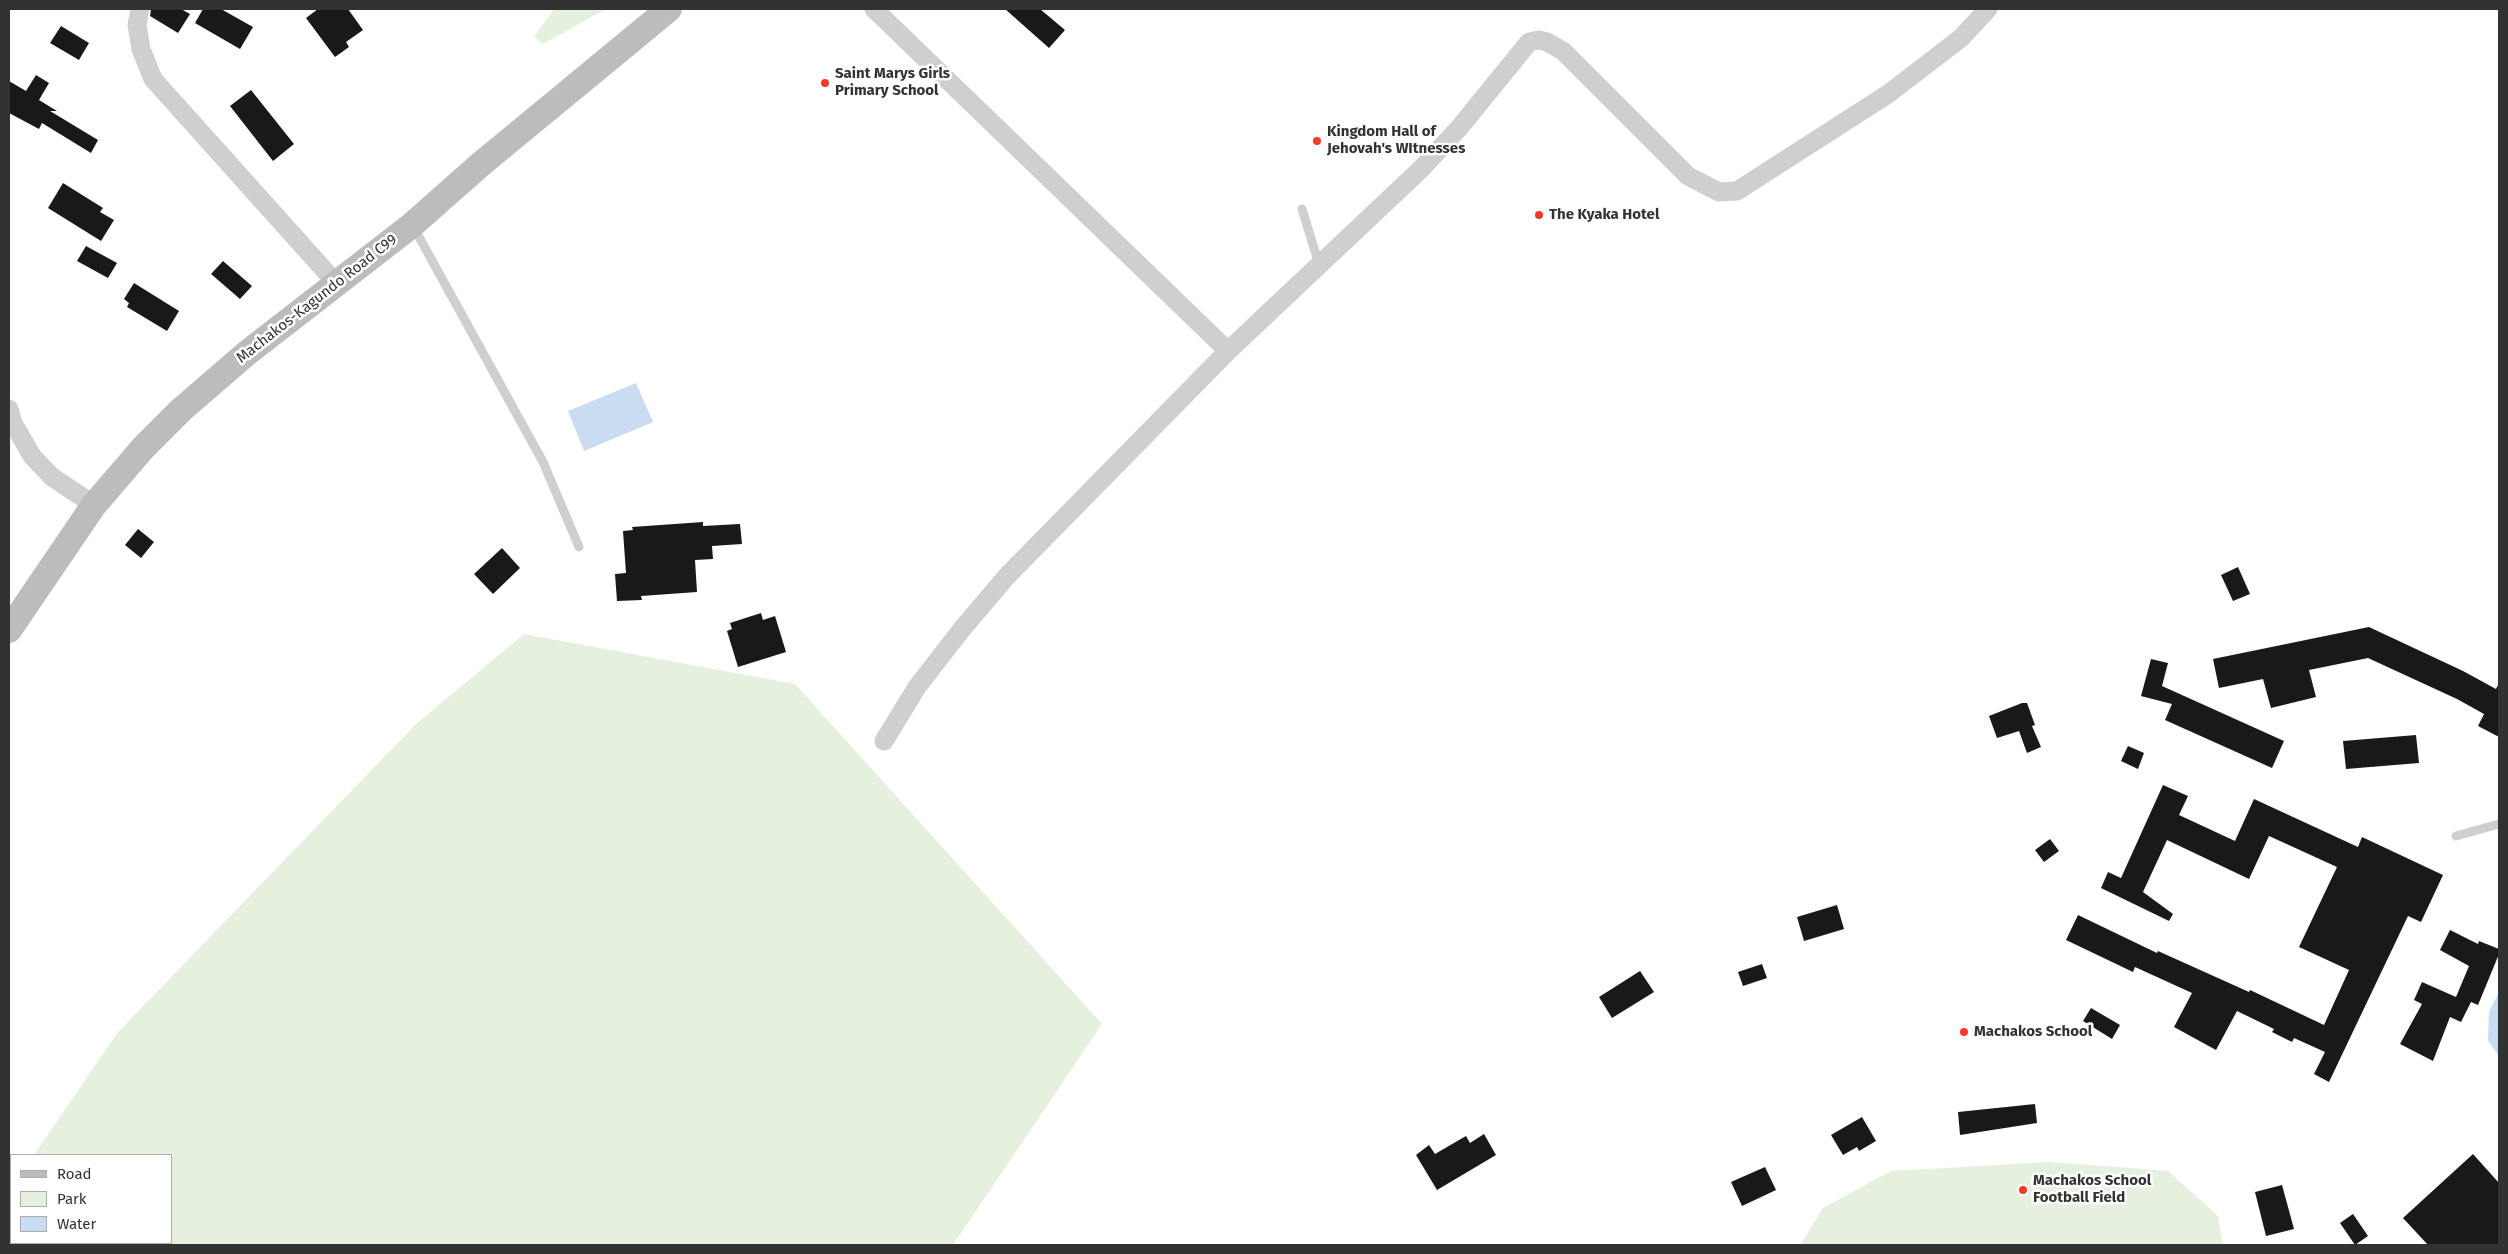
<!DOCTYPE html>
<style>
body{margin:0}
#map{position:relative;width:2508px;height:1254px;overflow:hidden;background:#fff;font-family:"Fira Sans",sans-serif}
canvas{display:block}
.frame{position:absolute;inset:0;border:10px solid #323232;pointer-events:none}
.legend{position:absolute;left:10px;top:1154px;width:162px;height:90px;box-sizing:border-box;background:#fff;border:1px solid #adadad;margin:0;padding:6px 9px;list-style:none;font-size:15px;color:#323232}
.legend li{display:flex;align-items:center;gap:10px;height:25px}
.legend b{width:25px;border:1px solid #adadad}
</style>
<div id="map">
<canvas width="2508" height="1254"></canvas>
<div class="frame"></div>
<ul class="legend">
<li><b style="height:6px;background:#bcbcbc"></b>Road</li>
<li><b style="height:14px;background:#e6f0df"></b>Park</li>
<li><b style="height:14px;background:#cadcf1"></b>Water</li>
</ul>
</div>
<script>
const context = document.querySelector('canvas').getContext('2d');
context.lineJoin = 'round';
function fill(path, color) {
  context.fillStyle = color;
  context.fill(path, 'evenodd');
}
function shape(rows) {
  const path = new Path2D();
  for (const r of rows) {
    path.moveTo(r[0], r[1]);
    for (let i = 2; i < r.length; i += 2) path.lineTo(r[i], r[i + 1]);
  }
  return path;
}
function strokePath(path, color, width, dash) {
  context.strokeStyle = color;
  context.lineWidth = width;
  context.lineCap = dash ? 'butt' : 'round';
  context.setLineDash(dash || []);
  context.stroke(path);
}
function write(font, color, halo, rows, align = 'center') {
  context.font = font + ' "Fira Sans",sans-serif';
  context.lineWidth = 5;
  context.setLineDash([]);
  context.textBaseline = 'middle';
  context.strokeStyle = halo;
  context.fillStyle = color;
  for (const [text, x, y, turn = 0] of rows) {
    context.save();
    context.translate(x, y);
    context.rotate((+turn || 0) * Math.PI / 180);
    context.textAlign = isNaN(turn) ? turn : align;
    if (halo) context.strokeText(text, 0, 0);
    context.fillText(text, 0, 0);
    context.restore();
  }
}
const green = shape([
 [554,9,606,9,543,44,534,37],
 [524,634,795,684,1102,1024,953,1245,9,1245,9,1192,11,1188,11,1243,171,1243,171,1155,34,1155,118,1032,417,723],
 [2049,1162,2168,1171,2218,1216,2223,1245,1800,1245,1823,1208,1891,1171]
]);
const water = shape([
 [636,383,653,422,584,451,568,411],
 [2499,992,2499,1056,2488,1041,2489,1012]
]);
const building = shape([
 [151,9,181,9,190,14,178,33,150,16],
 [203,9,221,9,253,27,240,49,195,23],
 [318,9,348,9,363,30,346,42,349,47,335,57,306,18],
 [1005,9,1040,9,1065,30,1049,48],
 [61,26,89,43,79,60,50,43],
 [36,75,49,83,39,100,57,111,50,111,98,140,91,153,42,123,39,129,9,113,9,81,26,91],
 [251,90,294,144,273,161,230,106],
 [63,183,103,208,100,212,114,220,101,241,48,208],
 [86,246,117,263,108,278,77,261],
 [223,261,252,286,240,299,211,274],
 [134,283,179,311,167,331,127,307,129,303,124,299],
 [703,522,703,526,740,524,742,544,712,546,713,559,695,560,697,592,641,596,642,600,617,601,615,574,626,573,623,531,633,530,632,527],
 [138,529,154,542,141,558,125,545],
 [502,548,520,568,493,594,474,574],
 [2238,567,2250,594,2233,601,2221,575],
 [761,613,763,620,775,616,786,652,738,667,727,631,732,629,730,623],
 [2369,627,2463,671,2496,689,2499,683,2499,737,2478,726,2484,714,2457,699,2368,658,2309,670,2316,697,2271,708,2263,679,2219,688,2213,659],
 [2151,659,2168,663,2162,686,2284,741,2272,768,2165,720,2172,704,2141,696],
 [2022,703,2027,703,2035,725,2032,726,2041,747,2027,753,2019,731,1997,738,1989,716],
 [2416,735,2419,763,2346,769,2343,741],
 [2128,746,2144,753,2138,769,2121,761],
 [2163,785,2188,796,2179,815,2235,841,2254,799,2358,847,2362,837,2443,875,2421,922,2408,916,2329,1082,2314,1074,2325,1052,2294,1038,2292,1042,2272,1032,2274,1029,2237,1011,2216,1050,2174,1027,2192,993,2135,967,2133,972,2066,940,2078,915,2157,953,2158,951,2249,992,2250,990,2324,1025,2349,970,2299,947,2337,867,2269,836,2249,879,2167,840,2143,892,2173,914,2169,921,2101,888,2108,872,2121,878],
 [2050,839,2059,851,2044,862,2035,850],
 [1837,905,1844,929,1804,941,1797,917],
 [2450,930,2478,944,2479,941,2499,949,2499,954,2478,1005,2471,1002,2461,1022,2450,1017,2433,1061,2400,1044,2422,1004,2414,1000,2422,982,2456,997,2469,966,2440,950],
 [1762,964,1767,978,1743,986,1738,972],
 [1640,971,1654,992,1612,1018,1599,997],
 [2091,1008,2120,1025,2112,1039,2083,1021],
 [2035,1104,2037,1123,1960,1135,1958,1112],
 [1862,1117,1876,1141,1859,1151,1857,1147,1843,1155,1831,1135],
 [1484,1134,1496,1155,1437,1190,1416,1155,1429,1145,1435,1154,1466,1136,1470,1143],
 [2473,1154,2499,1183,2499,1245,2428,1245,2403,1218],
 [1765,1167,1776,1190,1742,1206,1731,1182],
 [2282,1185,2294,1229,2266,1236,2255,1192],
 [2353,1214,2368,1236,2355,1245,2340,1223]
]);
const service = shape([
 [1302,209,1319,264],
 [413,226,543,462,579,547],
 [2456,836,2499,824]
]);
const minor = shape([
 [140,9,137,25,141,49,153,79,336,283],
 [874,9,1228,351],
 [9,409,13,423,32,456,52,477,94,505],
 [884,741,917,687,962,629,1007,576,1228,351,1421,169,1460,127,1529,42,1539,40,1547,42,1563,51,1688,176,1719,192,1737,191,1888,94,1961,38,1988,9]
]);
const secondary = shape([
 [9,630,94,505,143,448,181,410,247,353,412,225,481,164,669,9]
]);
const markers = [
 [825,83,5,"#f73826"],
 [1317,141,5,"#f73826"],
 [1539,215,5,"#f73826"],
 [1964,1032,5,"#f73826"],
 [2023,1190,5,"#f73826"]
];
const poiNames = [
 ["Saint Marys Girls",835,74],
 ["Primary School",835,91],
 ["Kingdom Hall of",1327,132],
 ["Jehovah's WItnesses",1327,149],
 ["The Kyaka Hotel",1549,215],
 ["Machakos School",1974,1032],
 ["Machakos School",2033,1181],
 ["Football Field",2033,1198]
];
const streetNames = [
 ["Machakos-Kagundo Road C99",317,299,-38]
];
fill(green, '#e6f0df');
fill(water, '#cadcf1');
fill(building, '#191919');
strokePath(service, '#cfcfcf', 9);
strokePath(minor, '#cfcfcf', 19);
strokePath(secondary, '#bcbcbc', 26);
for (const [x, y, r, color] of markers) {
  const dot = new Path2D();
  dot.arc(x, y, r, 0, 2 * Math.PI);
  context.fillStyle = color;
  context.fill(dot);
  strokePath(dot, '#fff', 2);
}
write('bold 15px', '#323232', '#fff', poiNames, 'left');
write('15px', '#323232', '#fff', streetNames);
</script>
